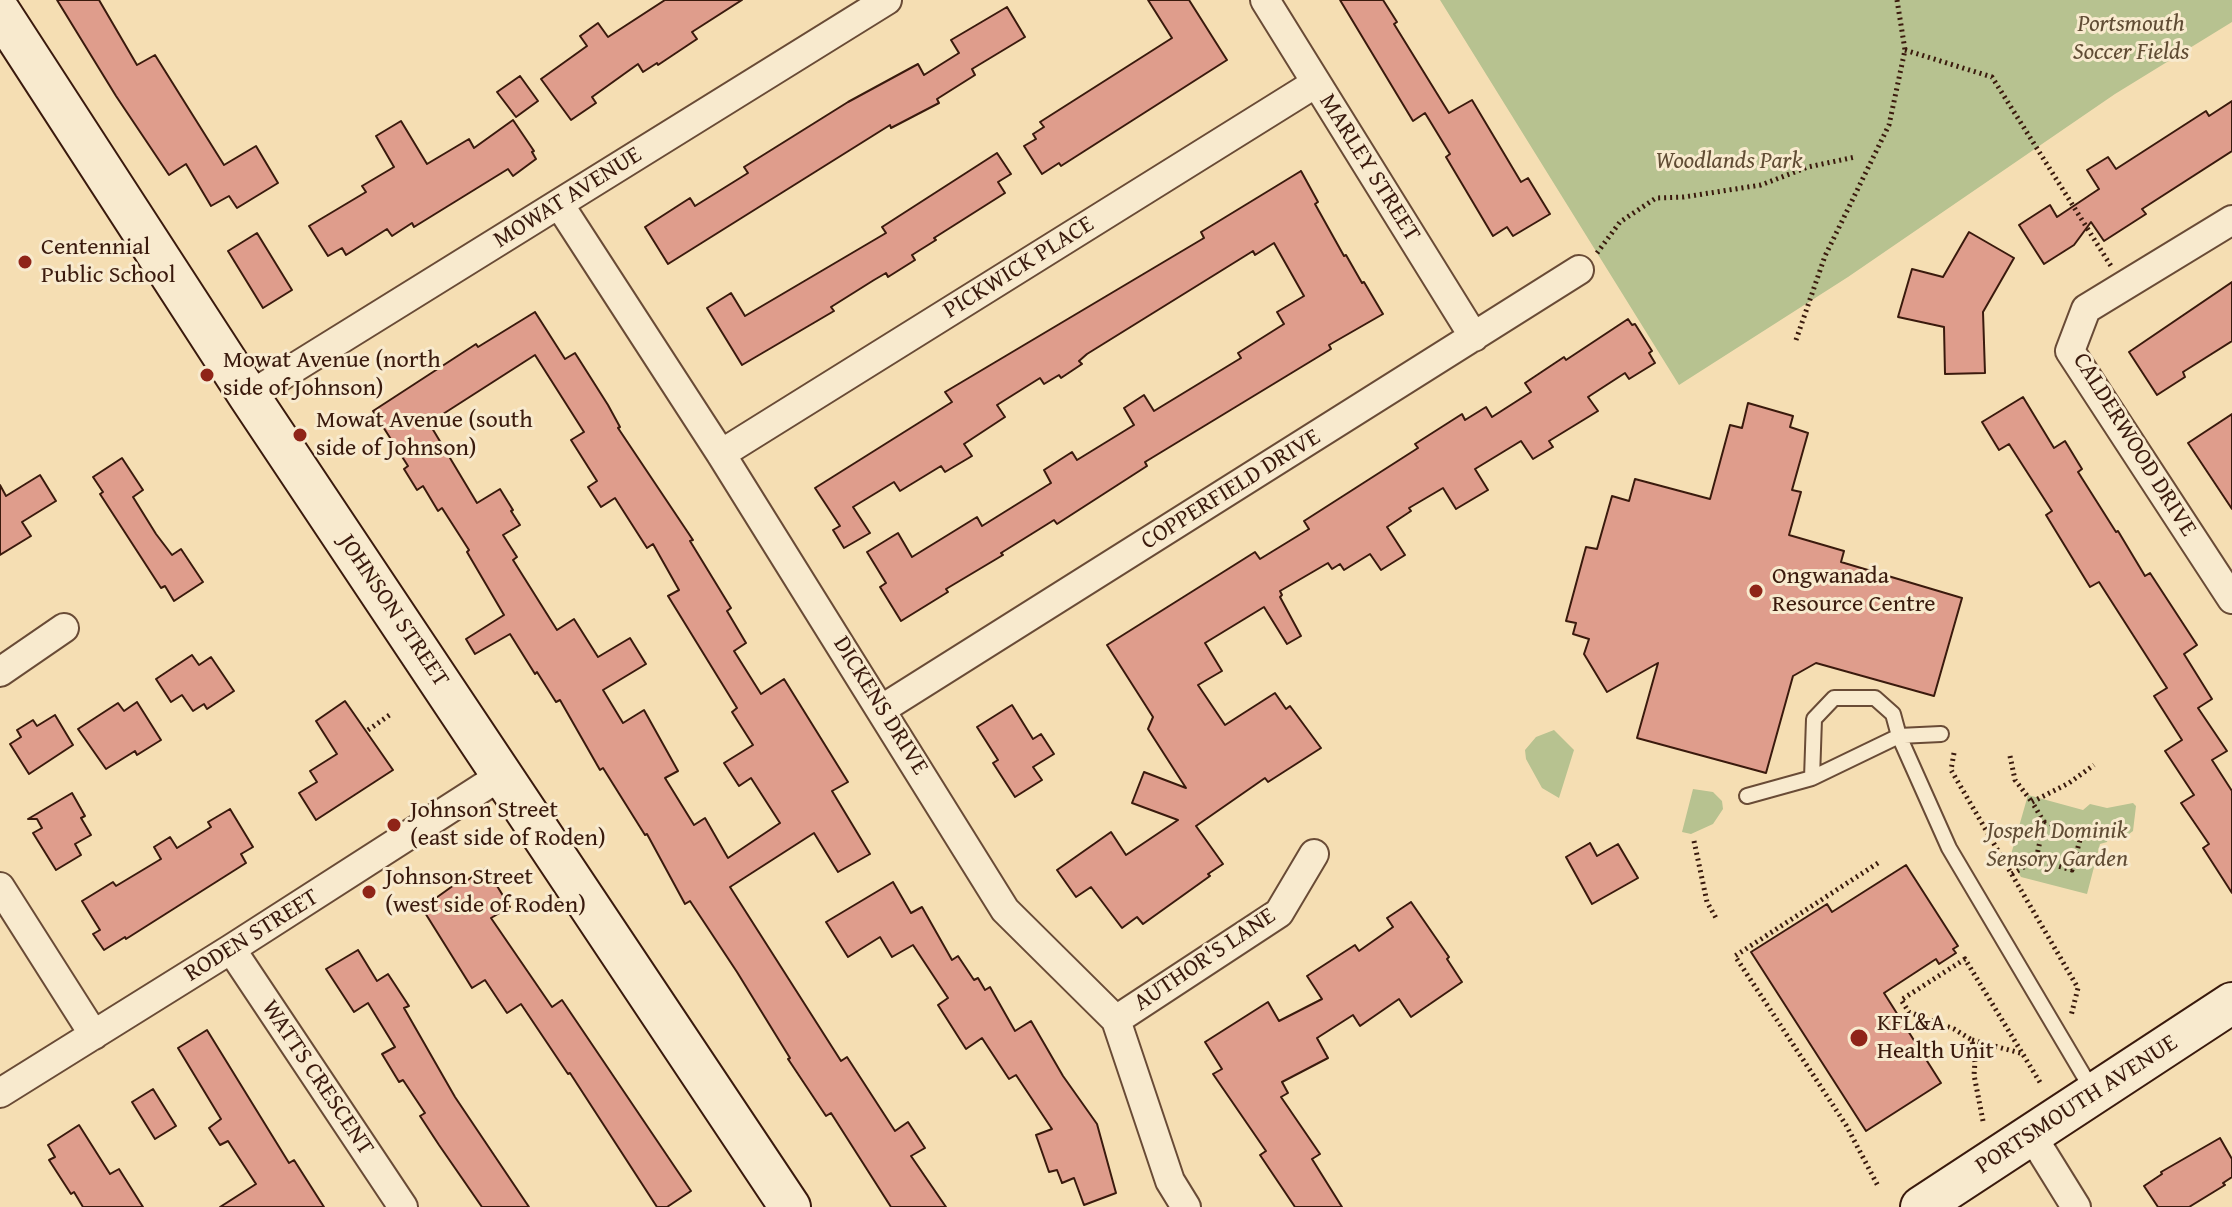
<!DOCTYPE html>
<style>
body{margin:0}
canvas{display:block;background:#f5deb3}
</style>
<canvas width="2232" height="1207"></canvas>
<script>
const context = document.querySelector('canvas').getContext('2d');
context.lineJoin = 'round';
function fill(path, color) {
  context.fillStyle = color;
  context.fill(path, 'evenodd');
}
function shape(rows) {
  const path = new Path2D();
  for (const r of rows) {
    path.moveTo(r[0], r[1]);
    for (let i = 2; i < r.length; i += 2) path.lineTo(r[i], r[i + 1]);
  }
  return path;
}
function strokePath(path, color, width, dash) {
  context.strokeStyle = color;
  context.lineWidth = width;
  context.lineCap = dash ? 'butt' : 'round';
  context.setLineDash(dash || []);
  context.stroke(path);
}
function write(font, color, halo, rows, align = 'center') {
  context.font = font + ' "Gentium Book Plus",serif';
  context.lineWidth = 6;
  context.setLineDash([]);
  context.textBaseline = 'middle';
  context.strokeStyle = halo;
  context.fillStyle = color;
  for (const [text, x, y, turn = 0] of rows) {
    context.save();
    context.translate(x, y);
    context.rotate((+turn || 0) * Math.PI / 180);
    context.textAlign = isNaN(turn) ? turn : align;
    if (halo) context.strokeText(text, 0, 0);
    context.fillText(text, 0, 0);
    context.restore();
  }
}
const green = shape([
 [1440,0,2232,0,2232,22,2115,94,1848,277,1679,385],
 [1554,730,1574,750,1559,798,1542,788,1526,759,1525,750,1536,737],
 [1693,789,1713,792,1722,801,1723,809,1713,824,1691,834,1682,832],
 [2028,795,2083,810,2090,804,2107,808,2133,803,2136,806,2133,831,2129,834,2108,838,2107,842,2100,844,2087,894,2021,877,2010,858]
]);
const building = shape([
 [57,0,99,0,137,65,155,55,224,165,256,146,278,183,237,208,229,196,211,206,186,164,169,175,116,96,57,0],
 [665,0,742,0,692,32,697,39,658,65,657,63,643,72,638,64,592,97,596,103,571,120,541,79,587,46,580,36,598,23,608,37,665,0],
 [1148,0,1189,0,1227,60,1061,166,1059,163,1042,174,1024,146,1036,139,1033,134,1044,127,1040,122,1172,38,1148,0],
 [1340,0,1383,0,1397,22,1394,24,1449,113,1472,100,1521,182,1528,178,1550,214,1513,236,1507,227,1493,236,1446,157,1450,154,1425,113,1413,121,1340,0],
 [1007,7,1025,37,972,69,975,75,937,99,939,103,891,128,890,125,668,264,645,227,690,198,695,206,748,173,744,167,848,102,918,64,924,75,959,53,951,40,1007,7],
 [520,76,538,101,516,117,497,92,520,76],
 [2232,101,2232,151,2142,209,2146,214,2104,241,2091,222,2074,245,2044,264,2019,225,2050,205,2057,217,2099,189,2087,170,2108,157,2116,169,2206,111,2209,116,2232,101],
 [513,120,534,151,532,152,536,159,513,176,508,169,414,227,412,223,392,236,387,229,346,255,342,248,328,256,309,226,366,192,362,186,394,167,376,136,401,121,427,164,469,139,474,148,513,120],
 [997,153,1011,174,998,182,1005,193,934,238,936,240,912,255,915,260,888,277,886,273,874,280,831,307,834,311,742,365,707,308,731,293,745,316,886,233,882,227,997,153],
 [1301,171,1318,202,1315,204,1344,256,1346,255,1362,283,1364,282,1383,314,1329,345,1331,349,1145,462,1147,466,1057,524,1054,520,1001,553,1003,555,946,589,948,592,901,621,880,587,886,583,867,552,898,533,912,557,977,517,982,526,1051,483,1044,470,1072,452,1077,460,1134,425,1124,408,1144,395,1154,411,1241,358,1238,353,1284,324,1277,312,1304,296,1274,243,1255,255,1253,251,1087,354,1079,361,1082,364,1061,378,1059,375,1044,384,1040,378,997,405,1005,417,964,444,972,456,945,472,941,466,900,491,894,482,853,507,870,533,844,548,833,530,840,526,815,488,952,402,945,392,1204,238,1201,232,1301,171],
 [1969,232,2014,258,1983,312,1985,373,1945,374,1944,327,1898,317,1912,269,1943,277,1969,232],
 [257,233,292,290,263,308,228,251,257,233],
 [2232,282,2232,341,2183,372,2185,377,2157,395,2129,352,2232,282],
 [535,312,565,359,575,353,608,405,620,427,618,428,693,540,690,541,731,608,727,611,746,643,734,651,761,694,784,679,848,782,832,791,870,854,838,872,814,833,730,887,841,1061,847,1057,895,1131,908,1122,925,1148,911,1156,946,1207,891,1207,831,1113,826,1116,788,1059,790,1058,737,972,690,901,685,904,647,834,645,835,603,768,600,770,560,700,556,702,537,672,535,674,510,634,475,654,466,639,504,615,467,552,469,550,442,508,438,511,423,486,417,490,404,469,408,466,373,411,476,344,478,347,535,312],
 [535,355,584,432,571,440,597,481,588,487,601,507,615,498,647,548,653,544,679,590,668,596,737,708,732,712,753,745,724,763,739,786,751,778,780,823,728,858,705,818,694,825,665,778,678,771,644,710,623,723,603,690,646,664,630,638,598,657,574,619,557,630,513,560,517,557,503,535,520,525,511,511,513,510,500,489,477,503,429,423,535,355],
 [1628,319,1632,325,1635,324,1652,351,1649,353,1655,363,1629,379,1625,373,1588,397,1598,411,1549,441,1553,447,1533,459,1521,441,1475,469,1488,490,1456,509,1443,488,1409,508,1411,511,1387,527,1405,555,1381,570,1370,554,1344,570,1340,564,1332,569,1328,563,1280,591,1282,595,1280,597,1301,636,1287,644,1264,607,1205,643,1222,671,1198,685,1225,725,1275,693,1286,709,1290,706,1321,748,1268,782,1265,778,1196,826,1223,864,1208,874,1210,876,1143,924,1137,917,1122,928,1091,887,1076,897,1057,870,1111,832,1126,855,1178,820,1132,803,1144,772,1186,788,1148,729,1153,717,1107,645,1255,552,1260,559,1309,529,1304,521,1418,448,1415,444,1462,414,1465,420,1486,407,1492,417,1531,392,1525,383,1564,357,1566,360,1628,319],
 [2023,397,2054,448,2065,441,2082,469,2078,472,2116,532,2118,531,2145,576,2150,573,2197,645,2184,654,2212,699,2198,708,2227,751,2212,760,2232,791,2232,893,2203,848,2209,844,2181,803,2194,795,2165,751,2182,740,2154,696,2167,688,2099,582,2090,587,2046,515,2052,511,2009,444,1999,450,1982,422,2023,397],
 [1748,403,1793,416,1790,427,1808,433,1792,490,1801,492,1789,535,1844,551,1841,562,1962,598,1934,696,1816,663,1793,676,1766,773,1637,738,1658,663,1607,692,1584,654,1589,639,1573,634,1576,623,1566,621,1586,547,1597,549,1612,496,1629,501,1635,479,1710,499,1730,425,1742,428,1748,403],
 [2232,414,2232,509,2188,443,2232,414],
 [122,458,143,490,133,497,156,534,172,555,181,549,203,582,174,601,165,586,161,588,100,494,103,492,93,477,122,458],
 [40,475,56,501,22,522,31,536,0,555,0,485,6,496,40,475],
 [192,655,199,665,211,657,234,691,207,709,204,704,193,711,182,695,171,702,156,679,192,655],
 [345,701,393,770,316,820,299,793,317,782,310,771,337,754,316,721,345,701],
 [137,702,161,740,137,755,135,751,106,769,78,729,118,703,124,711,137,702],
 [1012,705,1033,739,1041,734,1054,754,1033,767,1042,780,1015,797,993,763,998,760,977,727,1012,705],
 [55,715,73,745,29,774,10,744,21,737,17,730,33,720,37,726,55,715],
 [72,793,85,816,81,818,91,835,75,844,81,855,56,870,33,833,42,828,37,819,28,819,72,793],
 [230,809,253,847,241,854,246,863,126,939,125,937,104,950,93,934,100,930,82,901,113,882,116,886,161,859,154,847,170,837,177,848,211,827,208,822,230,809],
 [1590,843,1597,856,1618,844,1638,878,1592,904,1566,857,1590,843],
 [1906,865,1958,946,1953,949,1956,953,1939,964,1936,959,1884,993,1941,1083,1866,1131,1751,952,1827,904,1832,912,1906,865],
 [486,868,510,907,491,918,552,1007,562,1000,691,1191,667,1207,657,1207,570,1073,568,1074,521,1004,507,1013,485,980,472,988,422,908,461,880,463,883,486,868],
 [893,882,911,913,922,907,952,960,958,956,974,980,978,978,985,990,990,987,1015,1031,1031,1021,1063,1076,1097,1124,1116,1193,1084,1205,1074,1178,1062,1183,1057,1170,1049,1172,1036,1135,1052,1129,1016,1075,1009,1079,982,1038,966,1049,938,1005,948,998,913,945,892,957,880,937,848,957,826,922,893,882],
 [1411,902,1449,957,1447,959,1462,982,1411,1017,1399,999,1360,1026,1353,1015,1317,1038,1328,1058,1282,1082,1288,1093,1281,1097,1320,1154,1312,1159,1342,1207,1295,1207,1260,1155,1266,1151,1213,1074,1222,1069,1205,1042,1268,1002,1279,1021,1322,999,1307,976,1355,945,1359,951,1393,927,1387,918,1411,902],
 [358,950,377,981,388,974,409,1006,404,1008,455,1097,529,1207,482,1207,439,1145,420,1116,425,1113,403,1080,399,1082,382,1054,395,1047,368,1003,354,1012,326,969,358,950],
 [207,1030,289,1163,294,1160,324,1207,220,1207,256,1184,228,1141,220,1145,209,1128,221,1119,178,1048,207,1030],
 [153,1089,176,1126,155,1139,132,1102,153,1089],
 [79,1125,110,1174,119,1169,143,1207,83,1207,74,1192,71,1194,49,1160,55,1157,48,1145,79,1125],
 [2220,1138,2232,1159,2232,1177,2223,1183,2225,1185,2189,1207,2158,1207,2144,1186,2162,1174,2161,1172,2220,1138]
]);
const path = shape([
 [1905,50,1992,77,2111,266],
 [1597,253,1620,222,1656,198,1684,197,1761,185,1808,167,1855,157],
 [1796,340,1825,256,1889,125,1905,50,1897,0],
 [368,730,391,714],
 [1954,753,1951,770,2078,988,2071,1016],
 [2010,756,2015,780,2032,802],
 [1694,841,1707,902,1716,918],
 [2036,860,2072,870,2082,832,2044,822],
 [1878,863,1735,956,1846,1125,1878,1186],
 [2012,874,2036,860,2044,822,2032,802,2069,783,2094,765],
 [1972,1040,2024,1054],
 [1983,1121,1974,1075,1975,1062,1972,1040,1954,1029,1909,1012,1901,1000,1965,959,2041,1084]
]);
const lane = shape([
 [1812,778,1814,719,1834,698,1875,698,1893,714,1899,736,1949,848,2094,1093],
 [1747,796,1812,778,1899,736,1941,734]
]);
const street = shape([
 [1265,0,1474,337],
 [559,204,721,454,1005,910,1116,1020,1170,1181,1186,1207],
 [2232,220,2086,309,2070,351,2232,599],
 [249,396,887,0],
 [721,454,1316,83],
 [0,672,64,628],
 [882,709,1579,270],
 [0,887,94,1035],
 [231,949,403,1207],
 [1116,1020,1279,913,1314,854],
 [0,1093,231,949,502,775],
 [2032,1136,2076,1207]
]);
const secondary = shape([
 [0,12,249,396,790,1207],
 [1921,1207,2232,1003]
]);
const markers = [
 [25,262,8,"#8f2418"],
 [207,375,8,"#8f2418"],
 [300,435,8,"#8f2418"],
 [1756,591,8,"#8f2418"],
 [394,825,8,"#8f2418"],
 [369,892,8,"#8f2418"],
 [1859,1038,10,"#8f2418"]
];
const parkNames = [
 ["Portsmouth",2131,25],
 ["Soccer Fields",2131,53],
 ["Woodlands Park",1729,162],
 ["Jospeh Dominik",2057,832],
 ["Sensory Garden",2057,860]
];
const streetNames = [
 ["MARLEY STREET",1369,168,58],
 ["MOWAT AVENUE",568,198,-32],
 ["PICKWICK PLACE",1019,268,-32],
 ["CALDERWOOD DRIVE",2134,445,58],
 ["COPPERFIELD DRIVE",1231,490,-32],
 ["JOHNSON STREET",393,611,56],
 ["DICKENS DRIVE",880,706,58],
 ["RODEN STREET",252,936,-32],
 ["AUTHOR'S LANE",1205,960,-34],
 ["WATTS CRESCENT",317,1078,56],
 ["PORTSMOUTH AVENUE",2077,1105,-33]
];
const poiNames = [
 ["Centennial",41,248],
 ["Public School",41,276],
 ["Mowat Avenue (north",223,361],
 ["side of Johnson)",223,389],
 ["Mowat Avenue (south",316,421],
 ["side of Johnson)",316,449],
 ["Ongwanada",1772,577],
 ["Resource Centre",1772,605],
 ["Johnson Street",410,811],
 ["(east side of Roden)",410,839],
 ["Johnson Street",385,878],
 ["(west side of Roden)",385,906],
 ["KFL&A",1877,1024],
 ["Health Unit",1877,1052]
];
fill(green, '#b7c290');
fill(building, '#df9d8c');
strokePath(building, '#3a1a0d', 2);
strokePath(lane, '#694b36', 18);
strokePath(street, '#694b36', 32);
strokePath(secondary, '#3a1a0d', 44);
strokePath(path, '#3a1a0d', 5, [2, 4]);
strokePath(lane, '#f8eace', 14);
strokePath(street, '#f8eace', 28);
strokePath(secondary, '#f8eace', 40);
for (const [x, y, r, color] of markers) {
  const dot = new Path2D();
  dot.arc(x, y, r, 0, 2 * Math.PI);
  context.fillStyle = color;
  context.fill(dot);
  strokePath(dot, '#f8eace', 3);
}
write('italic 24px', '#604c34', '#f8eace', parkNames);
write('24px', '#3a1a0d', '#f8eace', streetNames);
write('24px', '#3a1a0d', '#f8eace', poiNames, 'left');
</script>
